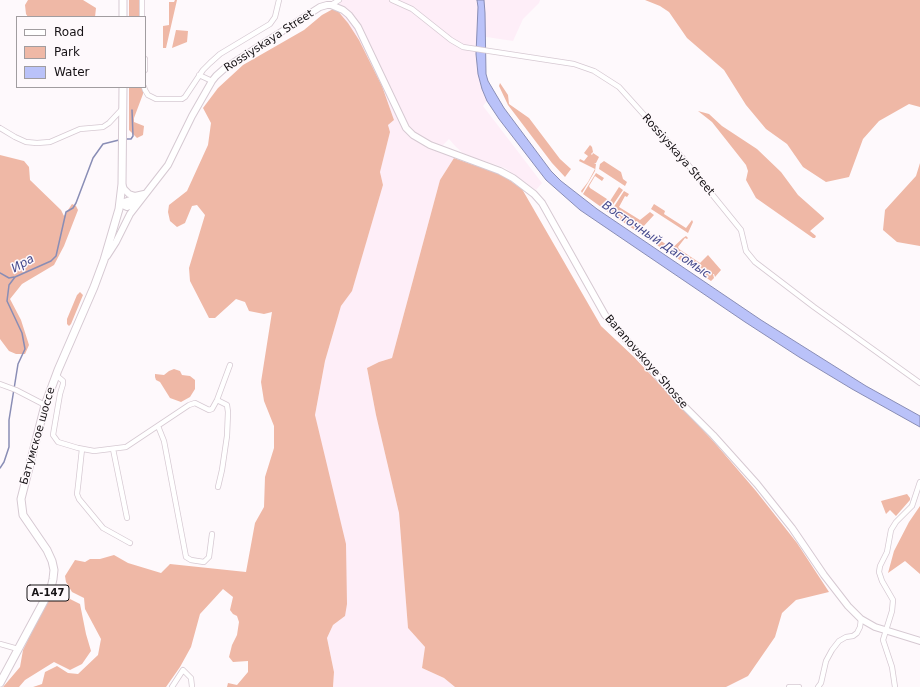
<!DOCTYPE html>
<meta charset="utf-8">
<style>
body{margin:0}
#map{position:relative;width:920px;height:687px;overflow:hidden;background:#fef9fc;font-family:"DejaVu Sans",sans-serif}
canvas{display:block}
.legend{position:absolute;left:16px;top:16px;width:130px;height:72px;box-sizing:border-box;background:#fef9fc;border:1px solid #a19da0;margin:0;padding:5px 7px;list-style:none;font-size:12px;color:#161215}
.legend li{display:flex;align-items:center;gap:8px;height:20px}
.legend b{width:20px;border:1px solid #a19da0}
</style>
<div id="map">
<canvas width="920" height="687"></canvas>
<ul class="legend">
<li><b style="height:5px;background:#fff"></b>Road</li>
<li><b style="height:11px;background:#efb8a6"></b>Park</li>
<li><b style="height:11px;background:#bac2f9"></b>Water</li>
</ul>
</div>
<script>
const context = document.querySelector('canvas').getContext('2d');
context.lineJoin = 'round';
function fill(path, color) {
  context.fillStyle = color;
  context.fill(path, 'evenodd');
}
function shape(rows) {
  const path = new Path2D();
  for (const r of rows) {
    path.moveTo(r[0], r[1]);
    for (let i = 2; i < r.length; i += 2) path.lineTo(r[i], r[i + 1]);
  }
  return path;
}
function strokePath(path, color, width, dash) {
  context.strokeStyle = color;
  context.lineWidth = width;
  context.lineCap = dash ? 'butt' : 'round';
  context.setLineDash(dash || []);
  context.stroke(path);
}
function write(font, color, halo, rows, align = 'center') {
  context.font = font + ' "DejaVu Sans",sans-serif';
  context.lineWidth = 3;
  context.setLineDash([]);
  context.textBaseline = 'middle';
  context.strokeStyle = halo;
  context.fillStyle = color;
  for (const [text, x, y, turn = 0] of rows) {
    context.save();
    context.translate(x, y);
    context.rotate((+turn || 0) * Math.PI / 180);
    context.textAlign = isNaN(turn) ? turn : align;
    if (halo) context.strokeText(text, 0, 0);
    context.fillText(text, 0, 0);
    context.restore();
  }
}
const built = shape([
 [333,0,540,0,539,3,523,19,513,41,480,36,476,55,478,74,482,89,487,101,483,106,542,183,536,190,505,168,464,154,456,147,449,139,442,146,454,158,440,180,392,358,379,362,367,368,376,415,399,513,408,628,425,647,422,668,444,678,455,687,333,687,334,672,327,638,333,625,345,616,315,415,325,361,341,306,352,290,383,185,380,172,390,132,388,125,394,120,382,86,359,40,348,23,337,10,333,9]
]);
const green = shape([
 [28,0,83,0,96,8,95,17,28,17,26,14,25,5],
 [129,0,140,0,141,17,129,17],
 [175,0,177,0,166,48,163,48,163,26,169,25,169,2,174,2],
 [645,0,920,0,920,107,909,104,879,121,863,139,849,177,826,182,803,167,787,144,766,129,746,105,724,70,687,38,669,12,660,6],
 [333,9,337,10,348,23,359,40,382,86,394,120,388,125,390,132,380,172,383,185,352,291,341,306,325,361,315,415,346,544,347,604,345,616,333,625,327,638,334,672,333,687,227,687,228,683,237,685,248,672,248,661,233,662,229,657,232,645,237,635,239,622,237,616,233,614,230,610,233,597,223,589,200,614,191,647,180,667,166,687,33,687,42,684,45,672,57,666,68,673,78,674,98,655,101,639,85,609,84,598,72,592,66,582,65,576,75,560,85,562,90,559,100,559,114,555,128,563,161,573,170,564,246,572,255,523,264,507,265,477,274,448,274,426,264,401,261,382,272,312,264,314,249,311,245,302,236,299,215,318,209,318,190,281,189,268,205,215,197,205,192,206,185,223,177,227,170,221,168,212,169,205,187,191,208,145,211,123,203,108,218,88,243,65,304,30,322,15],
 [176,30,188,31,187,42,172,48],
 [500,83,508,95,509,104,529,118,560,159,571,169,565,177,552,163,508,105,499,86],
 [129,87,143,87,143,94,134,118,134,122,144,126,143,135,137,138,129,130],
 [698,111,709,114,722,126,757,149,781,172,798,195,824,218,824,219,810,231,816,236,815,238,813,238,756,198,746,180,748,171,746,165,712,122],
 [590,145,592,147,593,152,591,154,592,155,593,153,599,157,596,163,594,163,596,164,595,171,582,193,581,191,588,182,595,169,579,161,580,159,584,161,588,156,584,153],
 [0,155,24,161,29,167,30,180,61,210,64,216,72,204,76,206,78,210,64,246,54,265,22,284,10,299,21,320,29,345,25,354,16,354,9,351,0,339],
 [454,158,502,175,522,189,601,326,634,357,714,442,756,491,797,543,829,592,796,600,782,613,775,637,748,676,726,687,455,687,444,678,422,668,425,647,408,628,399,513,376,415,367,368,379,362,392,358,440,180],
 [604,161,621,172,623,179,627,182,625,186,599,169,600,164],
 [920,163,920,246,897,242,883,230,885,210,916,176],
 [596,173,604,178,602,181,595,176,589,186,590,188,610,201,619,187,623,190,608,212,583,194],
 [624,191,629,194,627,197,625,196,619,207,640,220,650,212,654,215,642,228,670,247,667,252,610,213],
 [654,204,665,211,664,214,686,228,692,220,693,222,688,233,651,209],
 [686,236,688,238,687,239,685,238,678,247,679,249,700,263,708,255,721,270,715,277,714,274,713,274,714,278,711,281,668,252,683,238],
 [80,292,83,295,71,324,69,326,67,324,67,319,77,295],
 [174,369,180,371,182,375,190,376,195,380,195,389,190,397,181,402,170,398,160,382,156,380,155,377,155,374,164,375,169,371],
 [907,494,910,498,910,500,896,516,890,510,886,514,881,501],
 [920,506,920,574,905,561,888,573,894,551,909,522],
 [58,593,80,604,86,634,91,651,82,664,70,670,54,662,25,680,19,687,3,687,20,667,23,650,46,603]
]);
const water = shape([
 [477,0,484,0,485,13,486,74,488,81,504,108,551,171,561,181,597,209,761,320,866,386,920,416,920,427,852,389,799,357,745,322,580,210,546,180,499,119,487,101,482,89,478,74,476,54,478,7,477,0]
]);
const stream = shape([
 [125,139,131,139,133,136,132,110],
 [0,273,9,278,14,277],
 [0,468,4,462,9,447,9,420,18,364,25,349,22,333,7,301,9,285,15,277,51,261,56,256,66,212,73,208,76,203,93,158,103,144,119,140]
]);
const minor = shape([
 [142,0,142,17],
 [392,0,412,9,451,40,463,47,574,64,594,71,619,87,681,156,741,230,746,251,755,262,814,307,920,383],
 [331,5,339,0],
 [145,59,145,70],
 [199,75,212,81],
 [144,87,145,90,148,95,156,99,182,99,185,97,203,70,210,63,220,54,270,24,275,17,279,0],
 [0,128,15,137,26,142,37,143,50,142,80,129,103,127,109,123,123,108],
 [56,375,63,381,63,384,60,394,53,435,58,442,78,448,94,451,126,447,189,405,195,403,209,410,212,409,217,400,230,365],
 [0,384,16,390,45,405],
 [217,400,227,405,228,412,227,436,222,470,218,487],
 [158,426,164,441,186,557,191,560,204,562,209,557,212,534],
 [82,449,78,486,77,494,79,499,103,528,130,543],
 [113,449,127,518],
 [0,644,18,649],
 [172,687,183,670,191,678,192,687],
 [789,687,799,687],
 [818,687,821,683,826,661,832,650,839,641,846,637,853,636,857,633,860,627,861,619],
 [895,687,892,667,883,640,892,611,893,600,882,581,879,572,880,566,887,552,891,530,896,522,912,506,920,482]
]);
const secondary = shape([
 [122,184,124,189,129,194,135,196,144,194],
 [121,203,139,197],
 [120,204,127,207,136,203],
 [107,256,116,242,130,214,168,165,192,116,212,81,216,76,225,68,320,7,327,5,331,5,343,10,349,15,358,27,406,128,413,135,430,145,500,171,513,178,534,194,542,203,605,315,679,401,713,435,757,484,792,528,824,575,848,606,861,619,875,627,920,641]
]);
const trunk = shape([
 [123,17,123,0],
 [0,683,51,588,53,579,54,570,52,561,47,550,23,515,21,499,45,405,58,370,94,287,104,260,119,209,122,184,123,87]
]);
const shields = [
 [48,593,42]
];
const shieldNames = [
 ["А-147",48,593]
];
const streetNames = [
 ["Rossiyskaya Street",269,41,-33],
 ["Rossiyskaya Street",678,155,49],
 ["Baranovskoye Shosse",646,362,49],
 ["Батумское шоссе",38,436,-74]
];
const waterNames = [
 ["Восточный Дагомыс",656,240,34],
 ["Ира",23,264,-30]
];
fill(built, '#feeef8');
fill(green, '#efb8a6');
fill(water, '#bac2f9');
strokePath(water, '#898db5', 1);
strokePath(stream, '#898db5', 1.5);
strokePath(minor, '#d6c9d2', 6);
strokePath(secondary, '#d6c9d2', 8);
strokePath(trunk, '#d6c9d2', 9);
strokePath(minor, '#fff', 4.5);
strokePath(secondary, '#fff', 6);
strokePath(trunk, '#fff', 7);
for (const [x, y, w] of shields) {
  const box = new Path2D();
  box.roundRect(x - w / 2, y - 8, w, 16, 3);
  context.fillStyle = '#fef9fc';
  context.fill(box);
  strokePath(box, '#161215', 1);
}
write('bold 10px', '#161215', null, shieldNames);
write('11px', '#161215', '#fef9fc', streetNames);
write('italic 12px', '#464a8d', '#fef9fc', waterNames);
</script>
